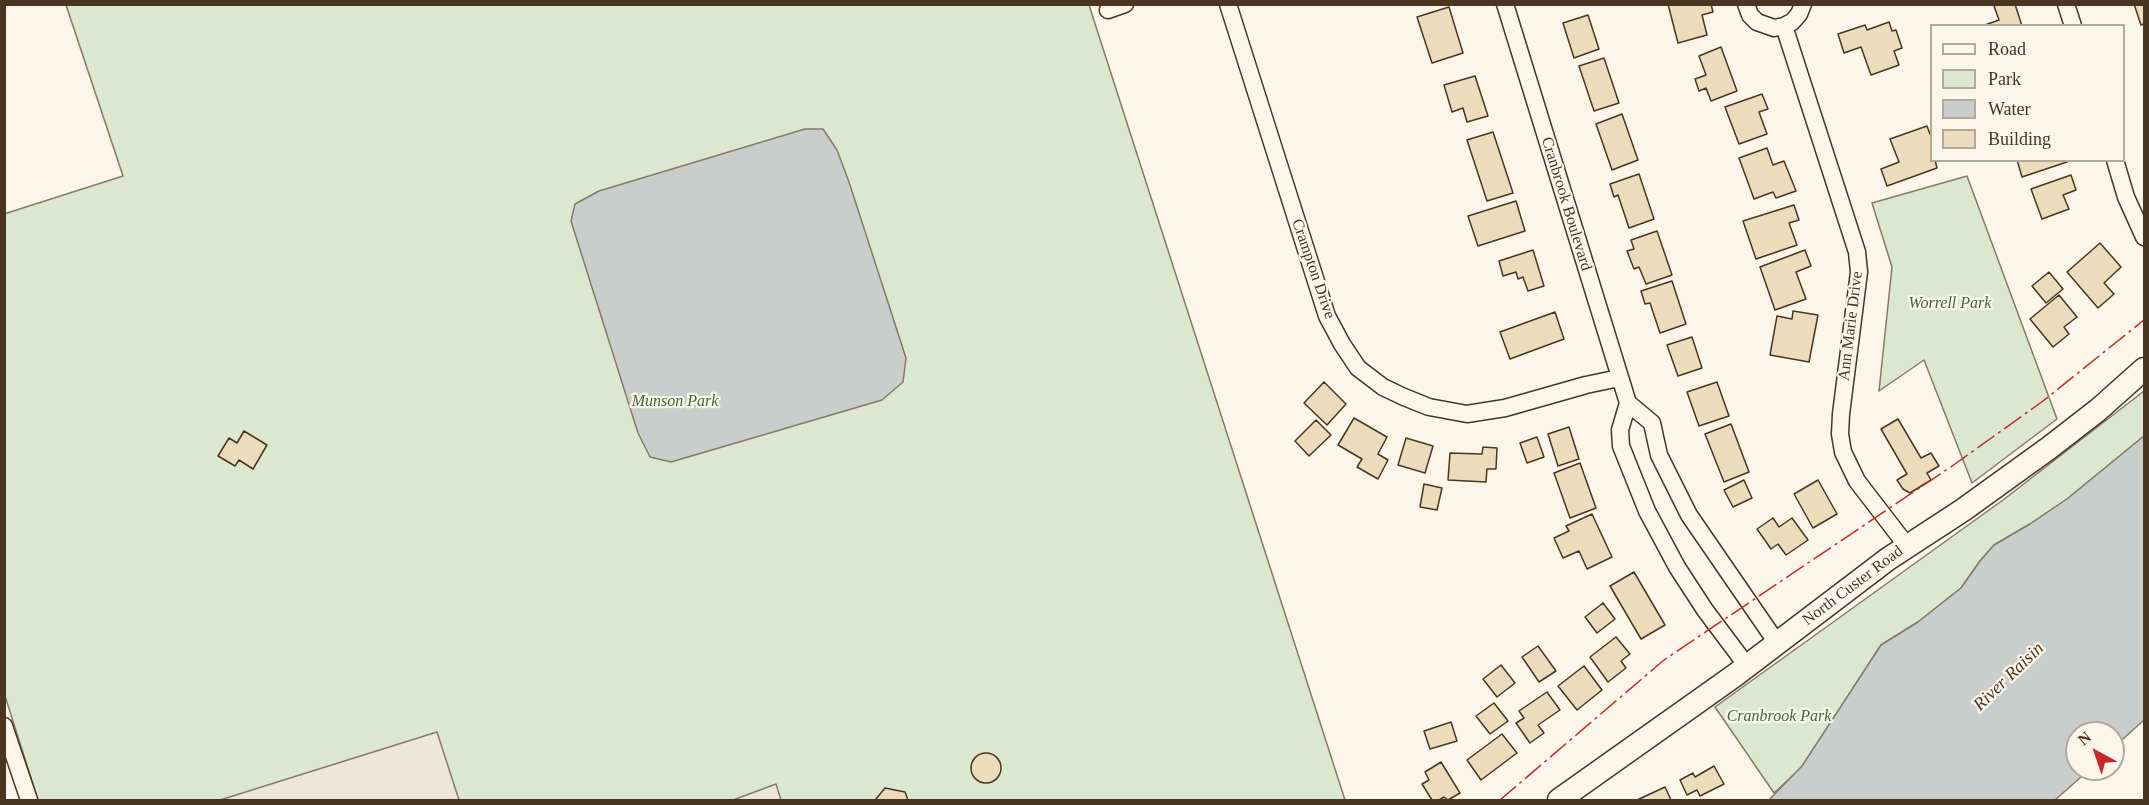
<!DOCTYPE html>
<style>
body{margin:0}
#map{position:relative;width:2149px;height:805px;overflow:hidden;background:#fbf6e9;font-family:Georgia,serif}
canvas{display:block}
.frame{position:absolute;inset:0;border:6px solid #4a3520;pointer-events:none}
.legend{position:absolute;left:1930px;top:24px;width:195px;height:138px;box-sizing:border-box;background:#fbf6e9;border:2px solid #b4a999;margin:0;padding:8px 10px;list-style:none;font-size:18px;color:#4a3520}
.legend li{display:flex;align-items:center;gap:12px;height:30px}
.legend b{width:30px;border:2px solid #b4a999}
.north{position:absolute;left:2065px;top:721px;width:60px;height:60px;box-sizing:border-box;background:#fbf6e9;border:2px solid #b4a999;border-radius:50%;rotate:320deg;font-size:16px;font-weight:700;line-height:24px;text-align:center;color:#4a3520}
.north::after{content:'';display:block;margin:auto;width:21px;height:27px;background:#c62828;clip-path:polygon(50% 0,100% 100%,50% 72%,0 100%)}
</style>
<div id="map">
<canvas width="2149" height="805"></canvas>
<div class="frame"></div>
<ul class="legend">
<li><b style="height:8px;background:#fbf6e9"></b>Road</li>
<li><b style="height:16px;background:#dce7d0"></b>Park</li>
<li><b style="height:16px;background:#c9cecd"></b>Water</li>
<li><b style="height:16px;background:#ecdcbc"></b>Building</li>
</ul>
<div class="north">N</div>
</div>
<script>
const context = document.querySelector('canvas').getContext('2d');
context.lineJoin = 'round';
function fill(path, color) {
  context.fillStyle = color;
  context.fill(path, 'evenodd');
}
function shape(rows) {
  const path = new Path2D();
  for (const r of rows) {
    if (r.length === 3) {
      path.moveTo(r[0] + r[2], r[1]);
      path.arc(r[0], r[1], r[2], 0, 2 * Math.PI);
      continue;
    }
    path.moveTo(r[0], r[1]);
    for (let i = 2; i < r.length; i += 2) path.lineTo(r[i], r[i + 1]);
  }
  return path;
}
function strokePath(path, color, width, dash) {
  context.strokeStyle = color;
  context.lineWidth = width;
  context.lineCap = dash ? 'butt' : 'round';
  context.setLineDash(dash || []);
  context.stroke(path);
}
function write(font, color, halo, rows, align = 'center') {
  context.font = font + ' Georgia,serif';
  context.lineWidth = 4.5;
  context.setLineDash([]);
  context.textBaseline = 'middle';
  context.strokeStyle = halo;
  context.fillStyle = color;
  for (const [text, x, y, turn = 0] of rows) {
    context.save();
    context.translate(x, y);
    context.rotate((+turn || 0) * Math.PI / 180);
    context.textAlign = isNaN(turn) ? turn : align;
    if (halo) context.strokeText(text, 0, 0);
    context.fillText(text, 0, 0);
    context.restore();
  }
}
const green = shape([
 [66,5,1089,5,1345,800,38,800,5,696,4,214,123,176,66,5],
 [1967,176,2057,419,1972,483,1924,360,1879,391,1892,267,1872,203,1967,176],
 [2144,391,2144,436,2067,499,2030,524,1994,545,1980,561,1961,588,1918,622,1881,645,1802,767,1774,793,1715,707,2003,500,2144,391]
]);
const parking = shape([
 [437,732,459,800,220,800,437,732],
 [776,784,781,800,733,800,776,784]
]);
const water = shape([
 [805,129,823,129,837,150,849,182,906,358,903,382,882,400,671,462,650,457,638,433,571,221,575,204,599,191,805,129],
 [2144,436,2144,720,2113,748,2113,733,2077,733,2077,769,2090,769,2055,800,1769,800,1802,766,1881,645,1918,622,1961,588,1980,561,1994,545,2030,524,2067,499,2144,436]
]);
const building = shape([
 [1668,4,1711,4,1713,12,1702,15,1707,35,1678,43,1668,4],
 [1998,4,2015,4,2022,26,1982,26,1999,20,1994,6,1998,4],
 [2134,4,2144,4,2144,24,2141,25,2134,4],
 [1449,7,1463,53,1432,63,1417,17,1449,7],
 [1588,15,1599,49,1574,58,1563,23,1588,15],
 [1889,22,1892,31,1896,30,1902,48,1894,51,1899,65,1871,75,1861,47,1844,53,1838,34,1865,25,1867,30,1889,22],
 [1721,47,1737,91,1711,101,1706,88,1699,91,1695,79,1706,75,1699,56,1721,47],
 [1604,58,1619,103,1594,111,1579,66,1604,58],
 [1475,76,1488,116,1467,122,1463,108,1452,112,1444,85,1475,76],
 [1762,94,1768,109,1759,112,1767,134,1739,144,1725,107,1762,94],
 [1622,114,1638,160,1612,170,1596,124,1622,114],
 [1927,126,1930,134,1932,133,1932,160,1935,160,1937,168,1887,186,1881,169,1899,162,1890,139,1927,126],
 [1493,132,1513,193,1487,201,1467,140,1493,132],
 [1767,148,1773,165,1784,161,1796,191,1776,198,1773,192,1754,199,1739,158,1767,148],
 [2017,160,2066,160,2067,162,2022,177,2017,160],
 [1639,174,1654,219,1629,228,1618,195,1614,197,1610,184,1639,174],
 [2071,175,2076,190,2063,195,2069,209,2042,219,2031,189,2071,175],
 [1516,201,1525,231,1478,246,1468,216,1516,201],
 [1794,205,1799,220,1789,223,1797,245,1756,259,1743,221,1794,205],
 [1657,231,1672,275,1646,284,1639,267,1634,269,1627,251,1634,249,1631,240,1657,231],
 [2100,243,2121,267,2104,283,2114,294,2098,308,2067,272,2100,243],
 [1533,250,1544,286,1528,291,1523,277,1518,279,1516,272,1503,276,1499,261,1533,250],
 [1805,250,1811,266,1796,272,1806,299,1775,310,1760,267,1805,250],
 [2049,272,2063,289,2046,303,2032,286,2049,272],
 [1672,281,1686,324,1660,333,1650,303,1645,304,1641,291,1672,281],
 [2059,295,2077,317,2064,327,2069,334,2053,347,2030,319,2059,295],
 [1793,311,1818,315,1809,362,1770,355,1777,316,1792,319,1793,311],
 [1555,312,1564,339,1510,359,1500,332,1555,312],
 [1692,337,1702,368,1678,376,1667,345,1692,337],
 [1324,382,1346,404,1327,425,1304,403,1324,382],
 [1717,382,1729,416,1699,426,1687,392,1717,382],
 [1354,418,1387,437,1378,454,1388,460,1378,479,1357,467,1362,459,1338,445,1354,418],
 [1898,419,1921,458,1931,453,1939,466,1927,473,1931,480,1910,493,1903,489,1897,480,1907,474,1881,429,1898,419],
 [1316,420,1331,435,1309,456,1295,441,1316,420],
 [1731,424,1749,472,1724,482,1705,434,1731,424],
 [1569,427,1579,459,1558,466,1548,434,1569,427],
 [244,431,267,445,253,469,239,460,235,466,218,456,229,438,237,443,244,431],
 [1537,437,1544,457,1527,463,1520,443,1537,437],
 [1406,438,1433,446,1425,473,1398,465,1406,438],
 [1483,447,1497,448,1496,469,1487,469,1486,482,1448,480,1450,453,1482,454,1483,447],
 [1580,463,1596,508,1570,518,1554,473,1580,463],
 [1744,480,1752,498,1733,507,1724,490,1744,480],
 [1818,480,1837,514,1813,528,1794,494,1818,480],
 [1424,484,1442,488,1437,510,1420,507,1424,484],
 [1592,514,1612,557,1587,569,1579,551,1563,558,1554,538,1569,531,1566,526,1592,514],
 [1773,518,1779,527,1792,518,1808,540,1786,555,1778,544,1771,549,1757,529,1773,518],
 [1634,572,1665,625,1641,639,1610,586,1634,572],
 [1603,603,1615,619,1597,633,1585,617,1603,603],
 [1616,637,1630,654,1621,661,1626,668,1608,682,1590,657,1616,637],
 [1538,646,1556,671,1539,682,1522,657,1538,646],
 [1501,665,1515,683,1497,697,1483,679,1501,665],
 [1584,666,1602,690,1577,710,1558,686,1584,666],
 [1547,692,1560,710,1538,725,1544,733,1530,743,1516,723,1524,718,1519,711,1547,692],
 [1494,703,1508,721,1490,734,1476,716,1494,703],
 [1451,722,1457,741,1430,749,1424,731,1451,722],
 [1502,734,1517,753,1481,780,1467,760,1502,734],
 [986,768,15],
 [1441,762,1460,793,1448,800,1444,797,1439,800,1432,800,1422,784,1429,780,1425,772,1441,762],
 [1714,766,1724,784,1700,796,1697,790,1687,795,1680,780,1693,773,1695,777,1714,766],
 [1665,787,1671,800,1637,800,1665,787],
 [885,788,905,792,908,800,875,800,885,788]
]);
const street = shape([
 [1228,4,1327,316,1342,344,1358,368,1383,387,1404,397,1429,407,1467,414,1505,408,1586,385,1619,378],
 [1505,4,1628,403,1652,423,1659,455,1689,515,1777,643],
 [1746,4,1750,15,1757,22,1774,28,1784,26,1792,22,1799,14,1803,4],
 [2066,4,2073,26],
 [1108,10,1125,4],
 [1784,26,1857,252,1859,272,1841,414,1840,434,1843,452,1857,481,1907,546],
 [2115,160,2126,197,2144,237],
 [1628,403,1620,430,1621,446,1647,511,1677,567,1705,610,1747,666],
 [4,726,29,800]
]);
const secondary = shape([
 [1559,800,1734,676,1888,559,1963,510,2049,448,2098,410,2144,369]
]);
const power = shape([
 [1500,800,1664,660,1955,464,2043,401,2144,320]
]);
const streetNames = [
 ["Cranbrook Boulevard",1566,204,73],
 ["Crampton Drive",1313,269,71],
 ["Ann Marie Drive",1851,326,-83],
 ["North Custer Road",1853,586,-37]
];
const parkNames = [
 ["Worrell Park",1950,304],
 ["Munson Park",675,402],
 ["Cranbrook Park",1779,717]
];
const waterNames = [
 ["River Raisin",2009,677,-44]
];
fill(green, '#dce7d0');
strokePath(green, '#887966', 1.5);
fill(parking, '#ede7d9');
strokePath(parking, '#887966', 1.5);
fill(water, '#c9cecd');
strokePath(water, '#887966', 1.5);
fill(building, '#ecdcbc');
strokePath(building, '#4a3520', 1.5);
strokePath(street, '#4a3520', 19);
strokePath(secondary, '#4a3520', 25);
strokePath(street, '#fbf6e9', 16);
strokePath(secondary, '#fbf6e9', 22);
strokePath(power, '#c62828', 1.5, [21, 4.5, 3, 4.5]);
write('16px', '#4a3520', '#fbf6e9', streetNames);
write('italic 16px', '#436837', '#fbf6e9', parkNames);
write('italic 18px', '#4a3520', '#fbf6e9', waterNames);
</script>
